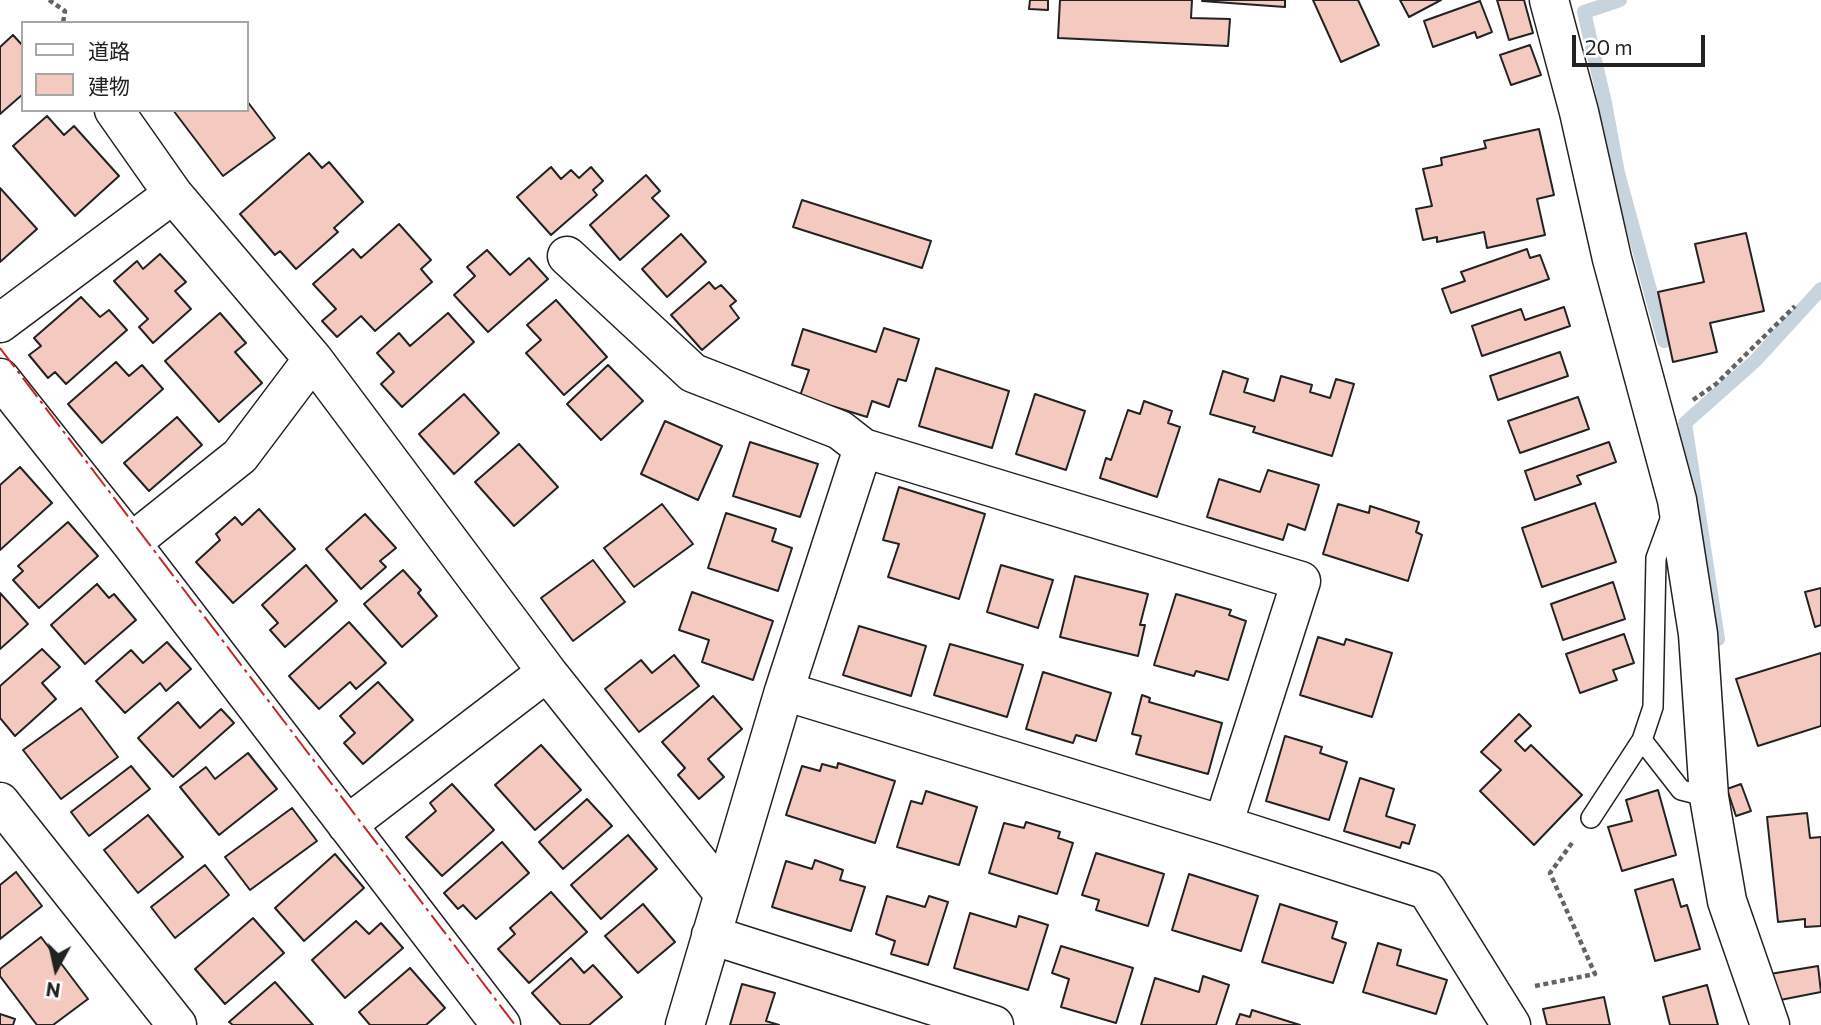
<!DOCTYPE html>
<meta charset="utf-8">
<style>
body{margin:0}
#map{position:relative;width:1821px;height:1025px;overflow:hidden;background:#fff;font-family:Commissioner,"Noto Sans JP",sans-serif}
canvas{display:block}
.legend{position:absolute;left:21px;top:21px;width:228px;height:91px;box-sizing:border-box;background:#fff;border:2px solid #a7a7a7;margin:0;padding:9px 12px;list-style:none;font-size:21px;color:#222}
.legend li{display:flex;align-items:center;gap:14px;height:35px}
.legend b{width:35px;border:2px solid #a7a7a7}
.north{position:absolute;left:21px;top:934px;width:70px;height:70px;-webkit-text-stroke:5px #fff;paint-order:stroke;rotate:188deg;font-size:19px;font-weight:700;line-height:28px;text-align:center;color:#222}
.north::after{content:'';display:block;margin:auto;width:24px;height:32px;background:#222;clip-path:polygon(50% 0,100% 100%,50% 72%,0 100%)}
.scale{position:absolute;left:1572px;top:35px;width:133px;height:32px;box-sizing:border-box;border:4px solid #222;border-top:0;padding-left:9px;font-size:21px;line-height:24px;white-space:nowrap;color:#222;-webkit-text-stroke:5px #fff;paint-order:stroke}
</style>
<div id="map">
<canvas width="1821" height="1025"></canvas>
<ul class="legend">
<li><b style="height:9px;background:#fff"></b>道路</li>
<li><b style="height:19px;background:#f3c9c0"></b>建物</li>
</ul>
<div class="north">N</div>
<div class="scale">20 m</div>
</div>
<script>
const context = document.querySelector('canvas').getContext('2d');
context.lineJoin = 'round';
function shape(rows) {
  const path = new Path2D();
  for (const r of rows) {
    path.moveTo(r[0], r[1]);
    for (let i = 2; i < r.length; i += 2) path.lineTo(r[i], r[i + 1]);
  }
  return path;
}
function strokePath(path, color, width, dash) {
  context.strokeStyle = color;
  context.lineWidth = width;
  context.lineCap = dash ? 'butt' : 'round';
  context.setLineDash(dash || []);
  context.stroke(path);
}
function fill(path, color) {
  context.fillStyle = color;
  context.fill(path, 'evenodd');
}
const stream = shape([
 [1620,0,1584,12,1605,103,1618,173,1664,341],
 [1718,639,1685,423,1755,361,1821,289]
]);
const building = shape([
 [1030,0,1048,0,1048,10,1029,9,1030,0],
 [1060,0,1192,0,1191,18,1230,19,1228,46,1058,38,1060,0],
 [1203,0,1285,0,1285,7,1202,1,1203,0],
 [1313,0,1358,0,1379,45,1341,62,1313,0],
 [1400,0,1441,0,1409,17,1400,0],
 [1497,0,1524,0,1533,33,1509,40,1497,0],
 [1480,1,1492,32,1477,38,1475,32,1433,47,1424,21,1480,1],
 [13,35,23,46,23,94,0,114,0,47,13,35],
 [1530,45,1541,75,1511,85,1500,55,1530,45],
 [247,101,275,138,223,176,173,110,247,110,247,101],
 [47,116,64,135,74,126,119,176,75,216,13,146,47,116],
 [1539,129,1554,195,1537,199,1545,235,1487,248,1484,232,1437,242,1437,237,1423,240,1416,209,1432,206,1423,169,1442,165,1441,158,1486,148,1484,141,1539,129],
 [309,153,322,168,329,162,363,202,334,228,338,232,296,269,280,251,275,255,240,214,309,153],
 [551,167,561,179,571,170,579,178,591,167,603,181,593,190,597,195,551,235,517,197,551,167],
 [646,175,660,191,652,198,669,216,620,260,590,225,646,175],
 [0,188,37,229,0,262,0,188],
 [802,200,931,241,922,268,793,227,802,200],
 [399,224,431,260,421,269,432,282,375,331,361,316,337,337,322,321,336,309,313,284,353,249,361,258,399,224],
 [1746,233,1764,311,1710,323,1717,352,1673,362,1658,292,1704,282,1695,244,1746,233],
 [681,234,706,262,667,297,642,269,681,234],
 [1527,249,1530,258,1540,255,1549,279,1451,313,1442,289,1465,281,1461,272,1527,249],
 [487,250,510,275,529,258,548,279,488,332,454,295,475,276,467,267,487,250],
 [160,254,186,282,175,291,191,309,153,343,139,327,148,319,114,281,137,261,143,269,160,254],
 [709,282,715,289,721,285,736,301,730,306,739,318,702,350,671,315,709,282],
 [81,297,100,317,109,310,127,330,66,384,55,372,48,378,29,355,41,346,34,338,81,297],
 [556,300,607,357,564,395,526,353,541,340,527,325,556,300],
 [1564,307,1570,326,1482,356,1472,326,1521,309,1525,320,1564,307],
 [220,313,246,343,235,352,262,383,219,422,165,361,220,313],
 [448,313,474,342,402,407,381,384,394,372,377,353,399,333,410,346,448,313],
 [884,328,919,339,906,381,898,379,889,407,872,401,867,417,800,396,809,370,792,365,803,329,876,352,884,328],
 [1560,352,1568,376,1498,400,1490,376,1560,352],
 [116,362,129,376,142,365,163,389,102,443,68,404,116,362],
 [608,365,643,401,601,440,567,404,608,365],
 [936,368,1009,391,992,448,919,426,936,368],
 [1223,371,1248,379,1244,392,1274,401,1281,376,1312,385,1310,392,1330,398,1336,379,1354,384,1332,456,1253,432,1255,427,1210,414,1223,371],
 [464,394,499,433,454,474,419,434,464,394],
 [1035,394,1085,411,1066,470,1016,454,1035,394],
 [1578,397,1589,429,1520,453,1508,421,1578,397],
 [1144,401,1172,411,1168,423,1180,427,1157,497,1100,478,1106,458,1111,460,1128,410,1140,414,1144,401],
 [177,417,202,445,149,491,124,463,177,417],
 [665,421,722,446,698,500,641,474,665,421],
 [750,442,818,464,800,517,733,496,750,442],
 [1609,442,1616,462,1577,476,1581,484,1535,500,1525,471,1609,442],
 [519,444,558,487,514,526,475,482,519,444],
 [20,467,52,503,0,550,0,485,20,467],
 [1268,470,1319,485,1305,530,1288,524,1283,540,1207,517,1219,479,1260,492,1268,470],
 [899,487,985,514,959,599,888,577,899,544,883,540,899,487],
 [1595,503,1616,562,1542,587,1522,528,1595,503],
 [662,504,693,544,634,587,604,548,662,504],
 [1338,504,1369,513,1370,506,1419,522,1416,532,1422,535,1408,581,1323,554,1338,504],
 [259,509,295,549,233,603,196,562,220,540,216,534,235,517,242,525,259,509],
 [726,513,776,529,772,541,792,548,778,591,708,568,726,513],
 [365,514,396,548,380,561,386,567,361,589,326,549,365,514],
 [68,522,98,556,39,608,13,580,23,571,18,566,68,522],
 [593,560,625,602,573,641,541,598,593,560],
 [306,565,337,601,285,647,270,630,278,623,262,605,306,565],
 [1001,565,1053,580,1038,628,987,612,1001,565],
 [403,570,421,590,418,593,437,616,402,647,364,604,403,570],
 [1075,576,1148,594,1140,625,1145,625,1138,656,1060,637,1075,576],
 [1613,582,1625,619,1563,640,1551,604,1613,582],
 [97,584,109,598,114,594,136,620,85,664,51,625,97,584],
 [1821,588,1821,625,1815,627,1805,592,1821,588],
 [692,592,773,621,753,680,702,662,709,640,679,630,692,592],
 [0,593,28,624,0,649,0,593],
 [1176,594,1231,610,1229,615,1246,621,1228,680,1196,671,1194,676,1154,665,1176,594],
 [349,622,386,663,356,689,350,682,319,709,289,676,349,622],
 [859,626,926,646,911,696,843,675,859,626],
 [1624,634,1634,663,1613,670,1617,680,1580,693,1566,654,1624,634],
 [1318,637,1344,645,1346,639,1392,653,1372,717,1300,695,1318,637],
 [167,642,191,669,166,691,160,683,125,713,96,681,131,650,143,663,167,642],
 [950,644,1023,665,1007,717,934,695,950,644],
 [42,649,60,667,42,683,56,699,15,736,0,718,0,686,42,649],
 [1821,653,1821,726,1758,746,1736,679,1821,653],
 [674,655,699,686,639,732,605,689,641,660,652,673,674,655],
 [1043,672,1111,693,1096,741,1076,735,1073,743,1026,729,1043,672],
 [378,682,413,720,363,764,344,743,355,733,340,716,378,682],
 [1142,695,1150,698,1149,702,1222,723,1208,774,1136,754,1141,736,1132,734,1142,695],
 [713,696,742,729,708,759,724,777,699,799,678,775,685,768,662,742,713,696],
 [178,702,200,728,221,709,234,723,173,777,138,738,178,702],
 [81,708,118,757,61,799,23,750,81,708],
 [1519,714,1531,726,1515,741,1525,751,1531,745,1582,795,1534,845,1480,791,1501,770,1481,752,1519,714],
 [1285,736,1322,747,1320,753,1347,762,1329,820,1266,801,1285,736],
 [541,745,581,790,535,830,495,785,541,745],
 [248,753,277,789,219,835,180,787,206,767,215,779,248,753],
 [838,763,895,781,875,843,786,815,802,766,820,771,822,764,837,768,838,763],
 [131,766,150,789,89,836,71,812,131,766],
 [1360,778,1394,789,1386,816,1415,825,1409,844,1402,842,1400,848,1344,831,1360,778],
 [452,784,494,830,442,876,406,837,436,811,430,803,452,784],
 [1741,784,1751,811,1736,816,1727,789,1741,784],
 [1658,790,1676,855,1622,871,1608,827,1632,821,1626,800,1658,790],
 [926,791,977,807,959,865,897,847,911,801,922,804,926,791],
 [587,799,612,826,563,869,539,842,587,799],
 [292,808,317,841,250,890,225,857,292,808],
 [1807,813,1810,838,1821,837,1821,926,1805,927,1805,919,1778,922,1767,817,1807,813],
 [148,815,183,857,138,893,104,850,148,815],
 [1026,822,1060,832,1058,838,1073,843,1057,894,989,873,1004,823,1024,828,1026,822],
 [628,835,657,869,601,919,571,885,628,835],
 [502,842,529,873,476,919,463,905,458,909,444,893,502,842],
 [1096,853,1164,874,1148,926,1096,910,1099,900,1082,895,1096,853],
 [335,854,364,888,304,941,275,908,335,854],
 [815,860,843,870,840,880,865,887,851,931,772,907,786,861,812,869,815,860],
 [205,865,229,895,175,938,151,907,205,865],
 [16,872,42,906,0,939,0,885,16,872],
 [1189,874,1258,896,1241,951,1172,930,1189,874],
 [1673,879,1681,907,1687,905,1700,949,1655,961,1635,890,1673,879],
 [551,892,587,932,529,983,498,949,515,934,510,928,551,892],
 [887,896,925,907,929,896,948,902,928,965,891,954,895,941,876,934,887,896],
 [643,904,675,942,638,973,605,936,643,904],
 [1280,904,1337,922,1332,938,1346,943,1333,983,1262,962,1280,904],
 [970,913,1016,927,1019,916,1048,925,1028,990,954,968,970,913],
 [253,918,284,953,225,1004,195,969,253,918],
 [356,921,369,934,381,923,403,948,345,998,312,960,356,921],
 [41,937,88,999,53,1025,37,1025,0,976,0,969,41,937],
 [1378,943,1401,950,1397,965,1447,980,1436,1014,1363,992,1378,943],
 [1061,946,1133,968,1116,1023,1061,1007,1069,979,1052,973,1061,946],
 [571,958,584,973,593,965,622,997,589,1025,561,1025,532,993,571,958],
 [1818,966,1821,992,1775,1001,1770,974,1818,966],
 [410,968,445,1008,426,1025,370,1025,359,1012,410,968],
 [1203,976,1229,985,1216,1025,1141,1025,1155,978,1199,992,1203,976],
 [275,982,313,1025,233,1025,229,1022,275,982],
 [742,984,775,993,766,1021,779,1025,730,1025,742,984],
 [1707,985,1718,1025,1670,1025,1663,997,1707,985],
 [1604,997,1610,1025,1547,1025,1543,1009,1604,997],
 [1252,1010,1300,1025,1236,1025,1240,1014,1250,1017,1252,1010],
 [0,1014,15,1019,13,1025,0,1025,0,1014]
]);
const path = shape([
 [49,0,65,11,63,23],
 [1693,400,1716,384,1795,306],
 [1535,986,1595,974,1550,873,1572,843]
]);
const service = shape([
 [1672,514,1656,558,1653,707,1642,740,1681,790,1709,797],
 [1591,818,1642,740]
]);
const minor = shape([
 [1549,0,1579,112,1612,259,1677,500,1698,634,1709,797,1727,901,1770,1025],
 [114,110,173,194,313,359,547,672,723,893],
 [567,256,693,373,840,430,863,448,1301,581,1223,825],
 [0,323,173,194],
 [0,378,131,543,501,1025],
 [131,543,240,456,313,359],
 [784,691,1223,825,1427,890,1511,1025],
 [0,802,177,1025],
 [347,825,547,672],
 [711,935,994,1025],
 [685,1025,784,691,863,448]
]);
const power = shape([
 [0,348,515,1025]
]);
strokePath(stream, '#c7d3dd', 14);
fill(building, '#f3c9c0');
strokePath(building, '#222', 2);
strokePath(service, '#222', 22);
strokePath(minor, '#222', 41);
strokePath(path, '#646464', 4.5, [5, 3.5]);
strokePath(service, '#fff', 19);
strokePath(minor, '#fff', 38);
strokePath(power, '#c62828', 2, [24, 5, 3.5, 5]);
</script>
